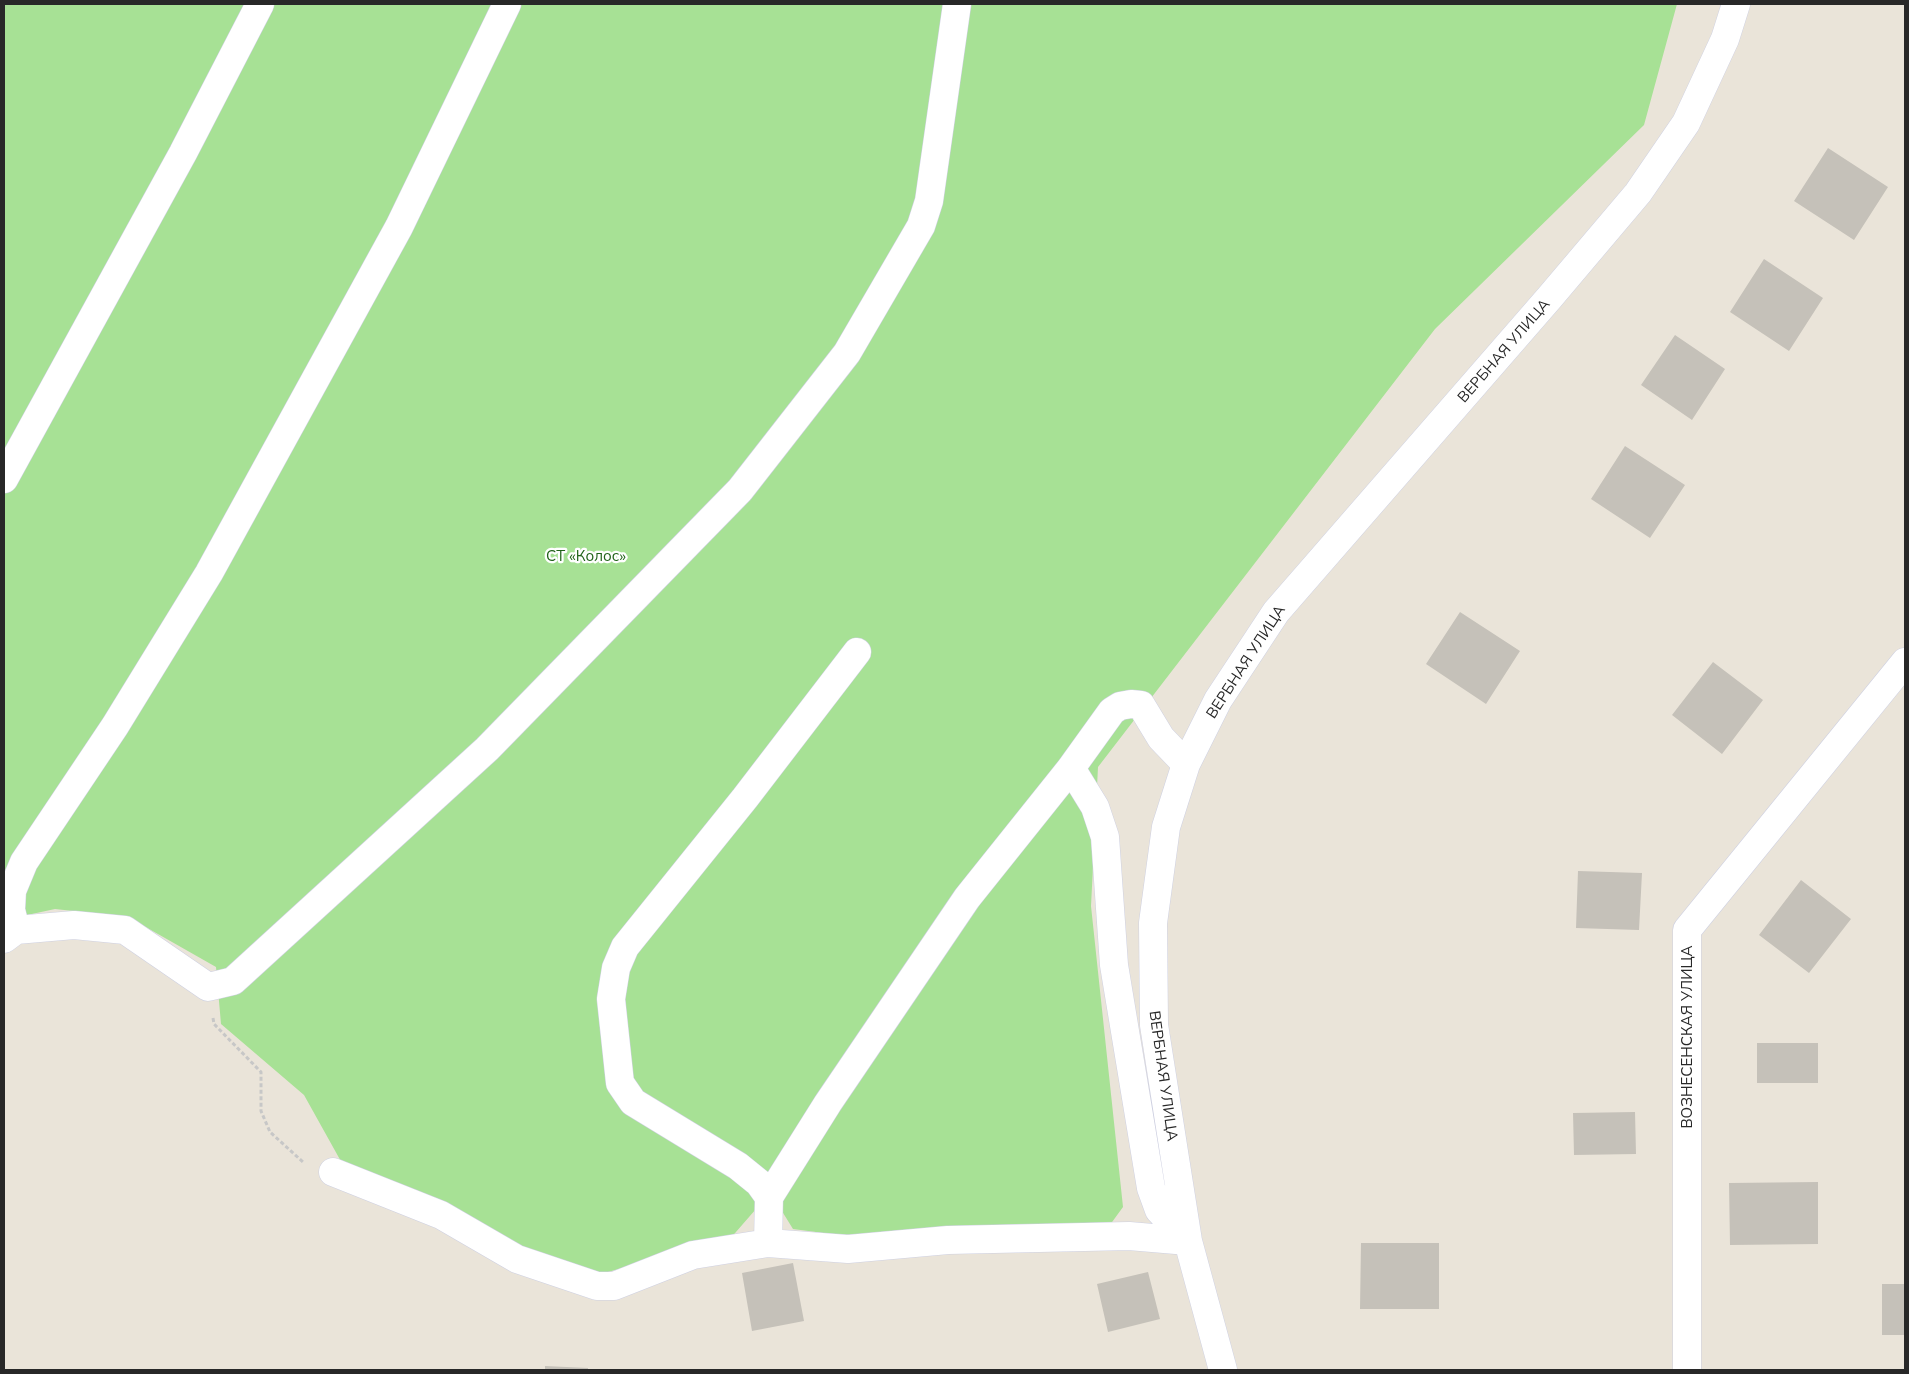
<!DOCTYPE html>
<meta charset="utf-8">
<style>
body{margin:0}
#map{position:relative;width:1909px;height:1374px;overflow:hidden;background:#eae4d9;font-family:Mulish,sans-serif}
canvas{display:block}
.frame{position:absolute;inset:0;border:5px solid #282828;pointer-events:none}
</style>
<div id="map">
<canvas width="1909" height="1374"></canvas>
<div class="frame"></div>
</div>
<script>
const context = document.querySelector('canvas').getContext('2d');
context.lineJoin = 'round';
function fill(path, color) {
  context.fillStyle = color;
  context.fill(path, 'evenodd');
}
function shape(rows) {
  const path = new Path2D();
  for (const r of rows) {
    path.moveTo(r[0], r[1]);
    for (let i = 2; i < r.length; i += 2) path.lineTo(r[i], r[i + 1]);
  }
  return path;
}
function strokePath(path, color, width, dash) {
  context.strokeStyle = color;
  context.lineWidth = width;
  context.lineCap = dash ? 'butt' : 'round';
  context.setLineDash(dash || []);
  context.stroke(path);
}
function write(font, color, halo, rows, align = 'center') {
  context.font = font + ' Mulish,sans-serif';
  context.lineWidth = 4.5;
  context.setLineDash([]);
  context.textBaseline = 'middle';
  context.strokeStyle = halo;
  context.fillStyle = color;
  for (const [text, x, y, turn = 0] of rows) {
    context.save();
    context.translate(x, y);
    context.rotate((+turn || 0) * Math.PI / 180);
    context.textAlign = isNaN(turn) ? turn : align;
    if (halo) context.strokeText(text, 0, 0);
    context.fillText(text, 0, 0);
    context.restore();
  }
}
const green = shape([
 [4,4,1677,4,1644,125,1435,329,1098,767,1091,906,1123,1207,1107,1229,877,1240,793,1229,780,1208,756,1209,729,1240,600,1274,499,1238,343,1165,304,1095,221,1024,216,967,128,917,55,909,4,920]
]);
const building = shape([
 [1828,148,1888,187,1854,240,1794,201],
 [1764,259,1823,298,1789,351,1730,312],
 [1675,335,1725,369,1692,420,1641,385],
 [1625,446,1685,485,1650,538,1591,499],
 [1460,612,1520,651,1486,704,1426,664],
 [1713,662,1763,700,1722,754,1672,715],
 [1578,871,1642,873,1639,930,1576,928],
 [1801,880,1851,919,1809,973,1759,935],
 [1757,1043,1818,1043,1818,1083,1757,1083],
 [1635,1112,1636,1154,1574,1155,1573,1113],
 [1818,1182,1818,1244,1730,1245,1729,1183],
 [1361,1243,1439,1243,1439,1309,1360,1309],
 [793,1263,804,1321,752,1331,742,1273],
 [1148,1272,1160,1319,1108,1332,1097,1284],
 [1882,1284,1905,1284,1905,1335,1882,1335],
 [545,1366,588,1368,588,1370,545,1370]
]);
const path = shape([
 [213,1018,214,1024,261,1072,261,1111,270,1132,303,1162]
]);
const minor = shape([
 [4,479,183,153,260,4],
 [1071,768,1095,807,1105,837,1114,965,1151,1188,1159,1210,1188,1241],
 [16,930,11,910,12,891,24,862,115,726,209,573,399,227,507,4],
 [4,939,16,930,74,925,125,930,208,987,233,981,487,749,740,490,847,353,921,226,929,201,957,4],
 [333,1172,441,1215,517,1259,597,1286,614,1286,693,1255,768,1243,848,1249,948,1240,1129,1236,1188,1241],
 [769,1197,828,1103,967,898,1071,768,1112,711,1120,706,1131,704,1141,705,1161,738,1186,764],
 [768,1243,769,1197,759,1183,738,1166,633,1102,620,1083,611,999,616,968,625,947,745,798,857,652],
 [1223,1370,1188,1241,1154,1025,1153,923,1166,827,1186,764,1218,700,1276,612,1550,297,1638,193,1686,123,1725,39,1736,4],
 [1687,1370,1687,930,1905,662]
]);
const streetNames = [
 ["ВЕРБНАЯ УЛИЦА",1504,351,-49],
 ["ВЕРБНАЯ УЛИЦА",1246,662,-57],
 ["ВОЗНЕСЕНСКАЯ УЛИЦА",1687,1037,-90],
 ["ВЕРБНАЯ УЛИЦА",1163,1076,82]
];
const parkNames = [
 ["СТ «Колос»",586,556]
];
fill(green, '#a7e195');
fill(building, '#c5c1b9');
strokePath(minor, '#ced0e1', 29);
strokePath(path, '#c7c7c7', 3, [4, 2.5]);
strokePath(minor, '#fff', 28);
write('15px', '#282828', '#fff', streetNames);
write('15px', '#216319', '#fff', parkNames);
</script>
